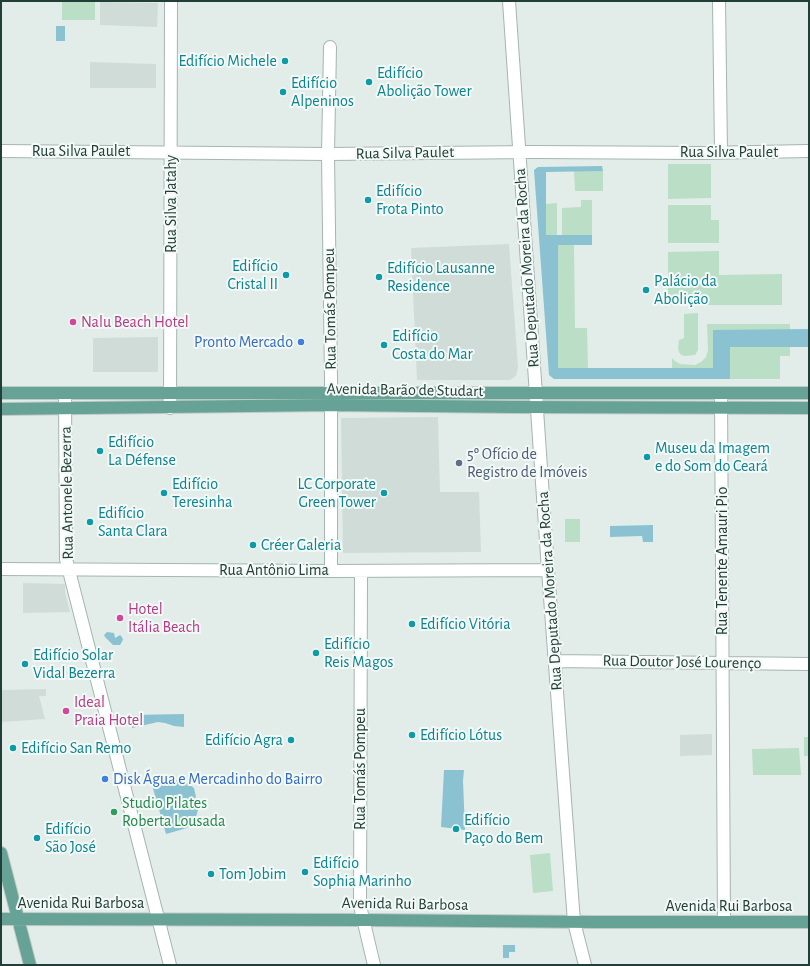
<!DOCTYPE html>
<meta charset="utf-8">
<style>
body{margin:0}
#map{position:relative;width:810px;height:966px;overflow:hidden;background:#e2ede9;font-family:"Alegreya Sans",sans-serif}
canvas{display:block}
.frame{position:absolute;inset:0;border:2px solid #223e38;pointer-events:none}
</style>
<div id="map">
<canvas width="810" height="966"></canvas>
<div class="frame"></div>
</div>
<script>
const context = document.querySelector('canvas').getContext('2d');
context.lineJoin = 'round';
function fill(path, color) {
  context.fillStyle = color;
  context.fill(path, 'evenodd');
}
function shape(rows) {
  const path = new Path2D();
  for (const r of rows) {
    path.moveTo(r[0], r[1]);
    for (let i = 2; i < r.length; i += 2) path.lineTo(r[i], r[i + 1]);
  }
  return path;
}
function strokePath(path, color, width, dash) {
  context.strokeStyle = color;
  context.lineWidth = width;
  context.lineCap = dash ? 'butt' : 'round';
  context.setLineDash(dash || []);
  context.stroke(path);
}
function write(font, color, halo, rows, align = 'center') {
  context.font = font + ' "Alegreya Sans",sans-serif';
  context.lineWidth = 4;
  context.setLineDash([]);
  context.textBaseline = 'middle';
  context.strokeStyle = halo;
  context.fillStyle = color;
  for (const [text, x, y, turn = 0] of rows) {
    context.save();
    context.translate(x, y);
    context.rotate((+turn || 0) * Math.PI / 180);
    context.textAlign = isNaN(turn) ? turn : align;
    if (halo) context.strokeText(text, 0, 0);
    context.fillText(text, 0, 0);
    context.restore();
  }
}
const built = shape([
 [100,2,158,3,157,27,100,25],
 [90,62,156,64,156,88,90,88],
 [509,244,518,367,516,376,510,380,417,380,411,248],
 [158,337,158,372,93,372,93,338],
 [438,417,440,492,479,492,481,552,343,553,341,418],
 [23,583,65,584,65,592,70,612,23,613],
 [46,689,46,696,39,696,45,719,1,722,1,690],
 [712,734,712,755,680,756,680,735]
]);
const green = shape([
 [62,1,95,2,95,20,62,20],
 [668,164,711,164,711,198,668,199],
 [574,171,603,171,603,191,575,191],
 [581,200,592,200,592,235,562,235,562,208,581,207],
 [557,203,557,235,546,235,546,204],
 [668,205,711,205,711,220,719,220,719,243,668,243],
 [558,245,574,245,575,328,587,328,588,368,558,368],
 [719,251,719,275,782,274,782,305,668,305,668,252],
 [698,313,698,350,695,355,684,356,680,354,678,349,679,340,684,338,684,314],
 [707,324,790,324,790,330,713,330,713,368,672,369,672,358,675,361,680,364,695,365,701,362,706,357,708,350],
 [730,347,790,347,790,356,780,356,780,379,730,379],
 [565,519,580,519,580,542,565,542],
 [804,737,809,737,809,756,804,756],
 [799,748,801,775,753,775,752,749],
 [550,853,553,891,533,893,530,855]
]);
const water = shape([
 [56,26,65,26,65,41,56,41],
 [602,166,603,171,546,172,546,235,592,235,592,245,558,245,558,368,713,368,713,330,809,329,809,347,730,347,730,379,554,379,549,375,534,170,538,167],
 [653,525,653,542,643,542,642,536,610,537,610,526],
 [107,632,114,633,115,638,120,635,122,637,123,640,120,645,113,645,105,637,104,635],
 [184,714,184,727,174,726,165,723,158,722,132,728,132,715],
 [444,770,464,770,463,781,465,830,441,827],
 [172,779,189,784,194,788,196,797,193,801,198,804,198,810,194,823,187,828,166,834,152,785],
 [503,945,515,945,515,952,509,952,509,958,503,958]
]);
const minor = shape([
 [509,1,548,570,574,922,585,965],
 [719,1,721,152],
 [330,47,328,154,331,380,331,571],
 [1,151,328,154,534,152,701,153,809,151],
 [65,393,66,559,170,965],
 [721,393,724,922],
 [170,408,171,1],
 [1,569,331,571,548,570],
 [361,571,360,906,374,965],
 [555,661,809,664]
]);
const major = shape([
 [1,393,809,393],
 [1,409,331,405,514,407,809,408],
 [1,853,30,965],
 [1,919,363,920,593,922,809,922]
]);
const markers = [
 [285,61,4,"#0f9aa8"],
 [369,82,4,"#0f9aa8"],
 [283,92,4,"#0f9aa8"],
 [368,200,4,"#0f9aa8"],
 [286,275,4,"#0f9aa8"],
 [379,277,4,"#0f9aa8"],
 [646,290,4,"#0f9aa8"],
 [73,322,4,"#d1479c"],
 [301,342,4,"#3f7fe0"],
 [384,345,4,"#0f9aa8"],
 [100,451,4,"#0f9aa8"],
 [647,457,4,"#0f9aa8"],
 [459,463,4,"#5c6f8a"],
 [164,493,4,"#0f9aa8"],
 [384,493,4,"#0f9aa8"],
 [90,522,4,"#0f9aa8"],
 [253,545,4,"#0f9aa8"],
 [120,618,4,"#d1479c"],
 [412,624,4,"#0f9aa8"],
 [316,653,4,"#0f9aa8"],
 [25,664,4,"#0f9aa8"],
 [66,711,4,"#d1479c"],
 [412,735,4,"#0f9aa8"],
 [291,740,4,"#0f9aa8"],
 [13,748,4,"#0f9aa8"],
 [105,779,4,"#3f7fe0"],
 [114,812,4,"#2e9e5b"],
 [456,829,4,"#0f9aa8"],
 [37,838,4,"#0f9aa8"],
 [305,872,4,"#0f9aa8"],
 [211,874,4,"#0f9aa8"]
];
const cultureNames = [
 ["Edifício Michele",277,61,"right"],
 ["Edifício",377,73],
 ["Abolição Tower",377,91],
 ["Edifício",291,83],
 ["Alpeninos",291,101],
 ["Edifício",376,191],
 ["Frota Pinto",376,209],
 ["Edifício",278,266,"right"],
 ["Cristal II",278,284,"right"],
 ["Edifício Lausanne",387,268],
 ["Residence",387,286],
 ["Palácio da",654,281],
 ["Abolição",654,299],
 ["Edifício",392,336],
 ["Costa do Mar",392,354],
 ["Edifício",108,442],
 ["La Défense",108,460],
 ["Museu da Imagem",655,448],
 ["e do Som do Ceará",655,466],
 ["Edifício",172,484],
 ["Teresinha",172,502],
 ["LC Corporate",376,484,"right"],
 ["Green Tower",376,502,"right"],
 ["Edifício",98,513],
 ["Santa Clara",98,531],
 ["Créer Galeria",261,545],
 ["Edifício Vitória",420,624],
 ["Edifício",324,644],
 ["Reis Magos",324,662],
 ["Edifício Solar",33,655],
 ["Vidal Bezerra",33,673],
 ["Edifício Lótus",420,735],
 ["Edifício Agra",283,740,"right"],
 ["Edifício San Remo",21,748],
 ["Edifício",464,820],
 ["Paço do Bem",464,838],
 ["Edifício",45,829],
 ["São José",45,847],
 ["Edifício",313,863],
 ["Sophia Marinho",313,881],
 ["Tom Jobim",219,874]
];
const streetNames = [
 ["Rua Silva Paulet",81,151],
 ["Rua Silva Paulet",729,152],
 ["Rua Silva Paulet",405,153,-1],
 ["Rua Silva Jatahy",171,204,-90],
 ["Rua Deputado Moreira da Rocha",527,268,-94],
 ["Rua Tomás Pompeu",330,309,-91],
 ["Avenida Barão de Studart",405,390,1],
 ["Rua Antonele Bezerra",67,493,-91],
 ["Rua Tenente Amauri Pio",722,561,-90],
 ["Rua Antônio Lima",274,570],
 ["Rua Deputado Moreira da Rocha",550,591,-94],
 ["Rua Doutor José Lourenço",682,662,1],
 ["Rua Tomás Pompeu",360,769,-90],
 ["Avenida Rui Barbosa",81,903],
 ["Avenida Rui Barbosa",405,904,1],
 ["Avenida Rui Barbosa",729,906]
];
const hotelNames = [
 ["Nalu Beach Hotel",81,322],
 ["Hotel",128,609],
 ["Itália Beach",128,627],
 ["Ideal",74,702],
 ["Praia Hotel",74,720]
];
const shopNames = [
 ["Pronto Mercado",293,342],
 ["Disk Água e Mercadinho do Bairro",113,779,"left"]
];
const serviceNames = [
 ["5º Ofício de",467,454],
 ["Registro de Imóveis",467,472]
];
const leisureNames = [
 ["Studio Pilates",122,803],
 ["Roberta Lousada",122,821]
];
fill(built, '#d0dcd8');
fill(green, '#bbdec7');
fill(water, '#8ac2d2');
strokePath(minor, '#a5b5b0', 14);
strokePath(major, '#c1c9c7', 14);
strokePath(minor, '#fff', 12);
strokePath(major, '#67a297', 12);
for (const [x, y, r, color] of markers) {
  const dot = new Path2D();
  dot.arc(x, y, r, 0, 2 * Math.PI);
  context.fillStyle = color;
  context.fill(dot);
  strokePath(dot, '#f3f9f6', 1.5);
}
write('16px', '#0d838f', '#f3f9f6', cultureNames, 'left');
write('16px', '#223e38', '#f3f9f6', streetNames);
write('16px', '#b23c85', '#f3f9f6', hotelNames, 'left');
write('16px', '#366cbe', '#f3f9f6', shopNames, 'right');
write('16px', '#4e5e75', '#f3f9f6', serviceNames, 'left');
write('16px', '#27864d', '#f3f9f6', leisureNames, 'left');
</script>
